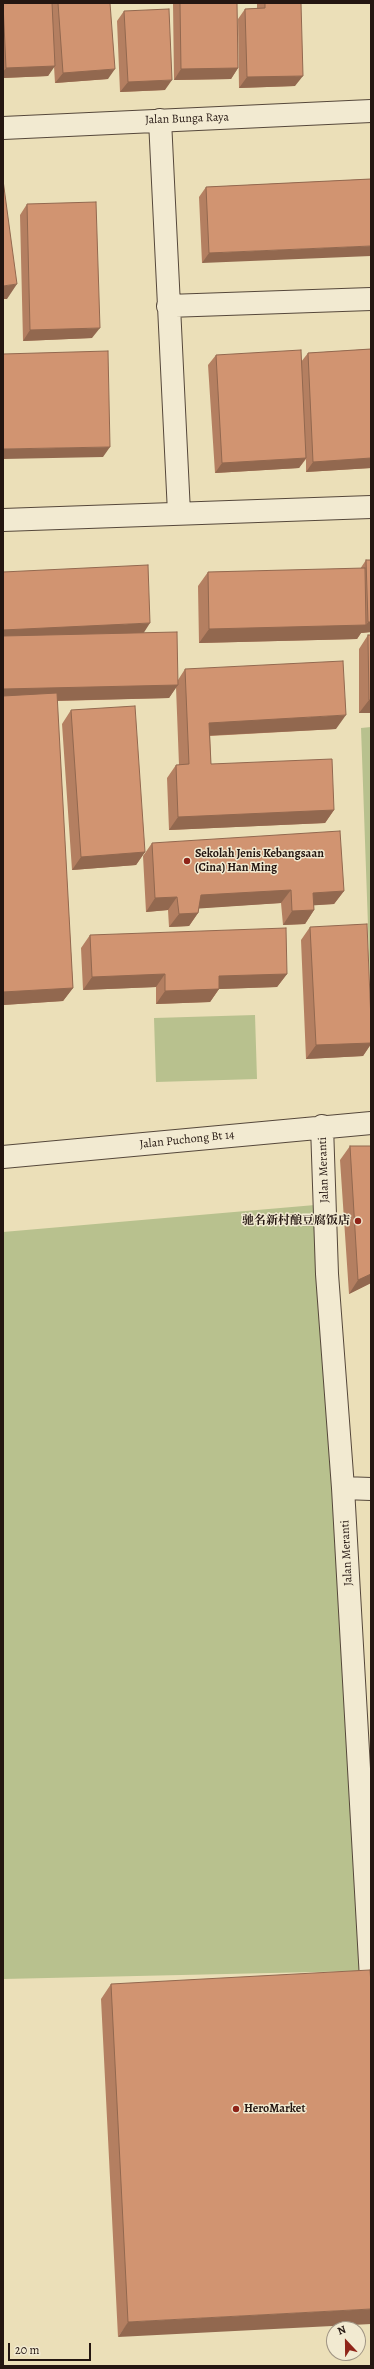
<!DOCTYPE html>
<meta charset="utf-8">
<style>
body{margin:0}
#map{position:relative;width:374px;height:2369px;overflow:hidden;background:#ebdfb8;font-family:Alegreya,serif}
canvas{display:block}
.frame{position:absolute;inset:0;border:4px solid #241611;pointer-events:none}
.north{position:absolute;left:326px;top:2321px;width:40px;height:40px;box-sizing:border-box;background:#f2ead1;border:1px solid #a09584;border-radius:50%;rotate:338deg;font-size:11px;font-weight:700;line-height:16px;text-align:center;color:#241611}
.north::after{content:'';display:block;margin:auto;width:14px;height:18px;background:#8f2418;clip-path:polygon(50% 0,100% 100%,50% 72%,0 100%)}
.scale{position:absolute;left:8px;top:2343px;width:83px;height:18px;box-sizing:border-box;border:2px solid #241611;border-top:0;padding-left:5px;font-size:12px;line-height:14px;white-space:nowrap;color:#241611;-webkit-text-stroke:3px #f2ead1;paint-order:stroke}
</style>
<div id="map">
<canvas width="374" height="2369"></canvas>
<div class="frame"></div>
<div class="north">N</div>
<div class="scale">20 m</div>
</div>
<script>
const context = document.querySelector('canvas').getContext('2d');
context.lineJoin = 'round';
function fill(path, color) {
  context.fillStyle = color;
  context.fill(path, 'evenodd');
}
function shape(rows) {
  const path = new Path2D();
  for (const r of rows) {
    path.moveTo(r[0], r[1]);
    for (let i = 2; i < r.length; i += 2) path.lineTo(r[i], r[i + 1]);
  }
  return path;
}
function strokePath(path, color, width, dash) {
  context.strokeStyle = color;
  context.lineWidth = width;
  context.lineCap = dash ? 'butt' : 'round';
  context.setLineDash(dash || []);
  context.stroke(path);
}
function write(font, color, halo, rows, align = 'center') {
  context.font = font + ' Alegreya,"Noto Serif SC",serif';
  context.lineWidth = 3;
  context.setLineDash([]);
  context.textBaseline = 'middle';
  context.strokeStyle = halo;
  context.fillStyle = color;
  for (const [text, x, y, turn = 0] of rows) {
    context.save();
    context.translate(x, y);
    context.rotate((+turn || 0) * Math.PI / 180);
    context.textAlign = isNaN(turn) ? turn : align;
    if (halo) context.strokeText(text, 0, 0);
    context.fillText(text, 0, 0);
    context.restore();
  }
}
const green = shape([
 [371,727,371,1011,361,728],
 [255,1015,257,1079,156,1082,154,1018],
 [315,1205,360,1971,3,1979,3,1232]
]);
const minor = shape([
 [160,120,179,513],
 [3,128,371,111],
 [168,306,371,299],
 [3,520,371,507],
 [322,1126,327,1274,343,1488,371,1979],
 [3,1157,371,1123],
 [343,1488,371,1489]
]);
const wall = shape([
 [3,3,110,3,108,79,55,83,54,66,48,76,3,78],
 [173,3,237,3,238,68,231,79,174,80],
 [257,3,301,3,295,86,239,88,238,19,245,9,257,8],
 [124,11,165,90,120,92,117,21],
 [371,179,202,263,199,197,206,187],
 [27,204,92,338,23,341,20,215],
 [371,349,371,468,306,472,306,459,299,468,215,473,208,365,216,355,301,362,308,353],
 [366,560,371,560,371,632,361,633,357,639,199,643,198,586,208,572,360,569],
 [3,572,144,633,178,680,185,669,336,729,210,736,211,764,334,810,325,823,169,830,167,778,176,765,179,765,176,687,169,698,57,701,73,988,63,1001,3,1005],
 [368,635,371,713,359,713,359,649],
 [71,710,145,852,136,865,72,870,62,724],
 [152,843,344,891,334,904,314,905,314,910,305,924,283,925,281,903,199,908,198,913,189,926,169,927,168,910,146,912,143,856],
 [310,927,371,1021,371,1044,363,1056,306,1059,301,940],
 [90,935,287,974,277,987,219,989,210,1002,156,1004,156,987,83,990,81,948],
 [350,1146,371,1146,371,1283,349,1294,340,1160],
 [111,1984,371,1984,118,2337,101,1999]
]);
const shadedWall = shape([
 [55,66,48,76,3,78,3,72,6,68],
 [238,68,231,79,174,80,181,69],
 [115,69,108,79,55,83,63,73],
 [303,76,295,86,239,88,247,77],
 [172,80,165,90,120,92,128,82],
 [371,246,371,256,202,263,209,253],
 [17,284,7,299,3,299,3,286],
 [100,328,92,338,23,341,30,330],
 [110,447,103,457,3,459,3,449],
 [306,458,299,468,215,473,222,463],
 [371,458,371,468,306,472,313,462],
 [368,622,371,622,371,632,361,633,357,639,199,643,209,629,366,625],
 [150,623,143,634,3,640,3,630],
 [178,685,169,698,3,702,3,689],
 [369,700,371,700,371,713,359,713],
 [346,715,336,729,200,736,209,723],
 [334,810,325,823,169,830,178,817],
 [145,852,136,865,72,870,81,857],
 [291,890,281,903,192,909,201,895],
 [344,891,334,904,304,906,313,893],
 [177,897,168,910,146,912,155,898],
 [314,910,305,924,283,925,292,911],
 [198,913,189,926,169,927,179,914],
 [165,974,156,987,83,990,92,977],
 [287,974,277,987,219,989,210,1002,156,1004,165,991,219,976],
 [73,988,63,1001,3,1005,3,992],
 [371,1043,371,1044,363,1056,306,1059,316,1045],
 [371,1274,371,1283,349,1294,358,1280],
 [371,2309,371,2324,118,2337,128,2322]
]);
const building = shape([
 [3,3,52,3,55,66,6,68,3,3],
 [58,3,110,3,115,69,63,73,58,3],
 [180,3,237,3,238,68,181,69,180,3],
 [265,3,301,3,303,76,247,77,245,9,265,8,265,3],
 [169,9,172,80,128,82,124,11,169,9],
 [371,179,371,246,209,253,206,187,371,179],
 [3,180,17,284,3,286,3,180],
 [96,202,100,328,30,330,27,204,96,202],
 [371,349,371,458,313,462,308,353,371,349],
 [301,350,306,458,222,463,216,355,301,350],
 [108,351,110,447,3,449,3,354,108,351],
 [366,560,371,560,371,622,368,622,366,560],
 [148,565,150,623,3,630,3,572,148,565],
 [365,568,366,625,209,629,208,572,365,568],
 [177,632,178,685,3,689,3,636,177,632],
 [368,635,371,635,371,700,369,700,368,635],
 [343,661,346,715,209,723,211,764,332,759,334,810,178,817,176,765,189,764,185,669,343,661],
 [57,693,73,988,3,992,3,696,57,693],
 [135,706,145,852,81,857,71,710,135,706],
 [340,831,344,891,313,893,314,910,292,911,291,890,201,895,198,913,179,914,177,897,155,898,152,843,340,831],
 [367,924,371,1021,371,1043,316,1045,310,927,367,924],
 [286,928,287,974,219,976,219,989,165,991,165,974,92,977,90,935,286,928],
 [350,1146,371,1146,371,1274,358,1280,350,1146],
 [370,1970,371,1984,371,2309,128,2322,111,1984,370,1970]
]);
const markers = [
 [187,861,4,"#8f2418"],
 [358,1221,4,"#8f2418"],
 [236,2109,4,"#8f2418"]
];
const streetNames = [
 ["Jalan Bunga Raya",187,119,-2],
 ["Jalan Puchong Bt 14",187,1140,-6],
 ["Jalan Meranti",324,1170,-92],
 ["Jalan Meranti",347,1553,-93]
];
const poiNames = [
 ["Sekolah Jenis Kebangsaan",195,854],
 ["(Cina) Han Ming",195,868],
 ["驰名新村酿豆腐饭店",350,1221,"right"],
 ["HeroMarket",244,2109]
];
fill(green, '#b8c18e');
strokePath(minor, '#56483b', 24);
strokePath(minor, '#f2ead1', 22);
fill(wall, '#b47f61');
fill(shadedWall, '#92684f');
fill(building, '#d19471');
strokePath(building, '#92684f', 1);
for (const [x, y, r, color] of markers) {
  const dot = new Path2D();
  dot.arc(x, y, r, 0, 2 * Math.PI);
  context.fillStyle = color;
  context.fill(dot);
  strokePath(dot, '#f2ead1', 1.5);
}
write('12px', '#241611', '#f2ead1', streetNames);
write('bold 12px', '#241611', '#f2ead1', poiNames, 'left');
</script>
